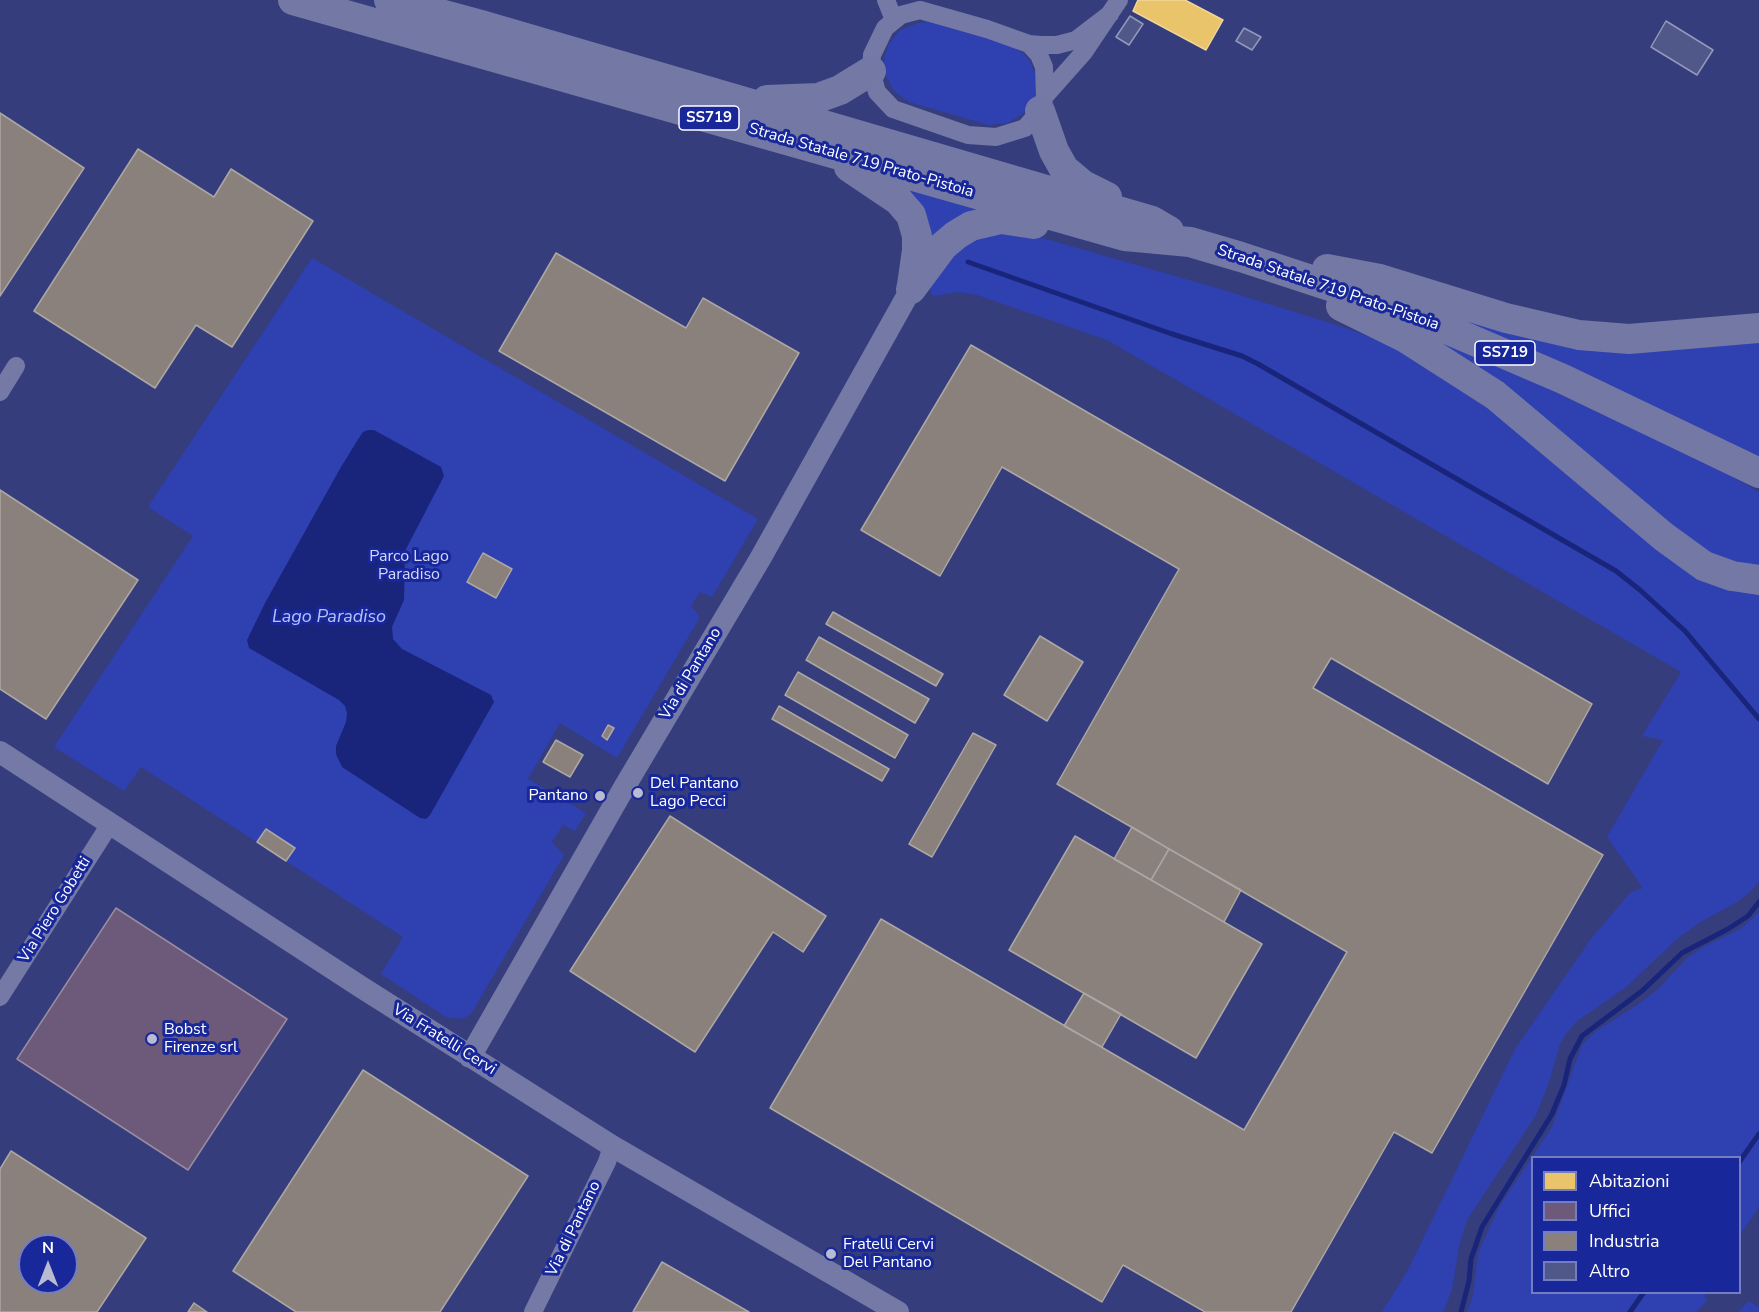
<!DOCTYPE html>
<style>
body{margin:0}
#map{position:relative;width:1759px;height:1312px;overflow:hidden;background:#353d7c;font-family:"Nunito Sans",sans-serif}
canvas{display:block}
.legend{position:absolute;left:1531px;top:1156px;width:210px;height:138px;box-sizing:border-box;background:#182799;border:2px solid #747dc2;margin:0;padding:8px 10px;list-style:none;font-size:18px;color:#fff}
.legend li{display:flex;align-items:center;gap:12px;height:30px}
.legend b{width:30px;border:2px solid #747dc2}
.north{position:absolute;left:18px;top:1234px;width:60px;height:60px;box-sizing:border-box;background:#182799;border:2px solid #747dc2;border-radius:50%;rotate:0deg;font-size:16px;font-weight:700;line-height:24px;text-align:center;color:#fff}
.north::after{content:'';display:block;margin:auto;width:21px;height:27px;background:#b8bbd1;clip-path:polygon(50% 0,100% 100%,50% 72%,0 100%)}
</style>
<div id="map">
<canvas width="1759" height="1312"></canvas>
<ul class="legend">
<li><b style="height:16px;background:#e9c46a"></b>Abitazioni</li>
<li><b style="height:16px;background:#6d597a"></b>Uffici</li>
<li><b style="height:16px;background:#8a817c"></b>Industria</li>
<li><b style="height:16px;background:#505789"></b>Altro</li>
</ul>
<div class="north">N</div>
</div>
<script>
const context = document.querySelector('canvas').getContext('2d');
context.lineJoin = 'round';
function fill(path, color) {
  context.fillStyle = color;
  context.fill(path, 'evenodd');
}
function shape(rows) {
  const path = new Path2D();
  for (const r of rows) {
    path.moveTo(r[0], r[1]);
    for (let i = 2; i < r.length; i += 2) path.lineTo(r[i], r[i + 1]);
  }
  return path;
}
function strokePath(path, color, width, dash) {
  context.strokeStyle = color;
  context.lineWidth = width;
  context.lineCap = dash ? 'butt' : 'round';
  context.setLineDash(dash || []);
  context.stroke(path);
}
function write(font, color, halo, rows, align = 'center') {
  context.font = font + ' "Nunito Sans",sans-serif';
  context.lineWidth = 6;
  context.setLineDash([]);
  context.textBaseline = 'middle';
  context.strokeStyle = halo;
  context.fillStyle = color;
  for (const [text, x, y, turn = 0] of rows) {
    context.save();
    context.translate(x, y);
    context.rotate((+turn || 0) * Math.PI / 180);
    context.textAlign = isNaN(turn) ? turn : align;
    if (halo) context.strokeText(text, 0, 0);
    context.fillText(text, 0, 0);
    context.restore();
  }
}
const green = shape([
 [928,22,1008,44,1024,54,1030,61,1037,79,1035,98,1024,113,1008,123,989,125,909,102,894,91,885,74,883,64,888,45,900,30,918,23],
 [905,189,979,208,932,246],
 [1011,229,1217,288,1327,322,1357,332,1421,358,1759,589,1759,882,1748,894,1737,902,1699,923,1677,939,1625,988,1577,1021,1566,1034,1560,1044,1548,1085,1536,1115,1467,1220,1459,1246,1452,1290,1443,1312,1382,1312,1408,1270,1515,1049,1593,936,1631,892,1643,888,1607,837,1663,740,1642,736,1681,672,1107,340,977,295,958,292,934,296,931,295,930,285,960,240],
 [312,258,758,519,712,597,700,592,691,606,700,617,617,758,560,723,528,779,586,813,575,831,563,825,552,842,564,855,471,1014,462,1019,446,1017,381,974,403,937,141,767,124,791,54,747,193,536,148,507],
 [1427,305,1464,312,1759,337,1759,456],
 [1416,332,1481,357,1721,470,1759,492,1759,571,1711,559],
 [1759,912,1759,1207,1740,1235,1740,1158,1532,1158,1532,1292,1708,1292,1704,1297,1708,1300,1696,1312,1467,1312,1473,1295,1478,1254,1487,1233,1499,1207,1552,1127,1582,1045,1596,1031,1637,1005,1658,989,1687,958,1703,947,1742,928],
 [1749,1301,1759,1308,1759,1312,1738,1312]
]);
const water = shape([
 [368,430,374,430,441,467,444,476,405,551,404,600,392,627,393,639,402,649,491,695,494,702,430,815,426,819,420,818,342,767,336,754,336,746,346,722,347,713,345,706,339,700,249,648,247,640,265,603,341,467,357,441,363,432]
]);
const homes = shape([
 [1138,0,1185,0,1223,20,1206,50,1133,11,1138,0]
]);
const offices = shape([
 [116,908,287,1019,188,1170,17,1059,116,908]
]);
const industry = shape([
 [0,113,84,168,0,296,0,113],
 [138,149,214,197,231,169,313,221,232,347,196,325,155,388,34,311,138,149],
 [556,253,686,328,703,298,799,353,725,481,499,351,556,253],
 [971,345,1592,704,1548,784,1331,658,1313,688,1603,855,1432,1153,1394,1132,1291,1312,1205,1312,1123,1265,1102,1302,770,1108,881,919,1244,1130,1347,952,1057,784,1179,569,1002,467,940,576,861,530,971,345],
 [0,490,138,580,46,719,0,689,0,490],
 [483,553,512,569,496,598,467,582,483,553],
 [833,612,943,674,936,686,826,624,833,612],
 [1040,636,1083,662,1047,721,1004,695,1040,636],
 [819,637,929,699,915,723,806,660,819,637],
 [798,672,908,735,895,758,785,695,798,672],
 [779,706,889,769,882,781,772,719,779,706],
 [608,725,614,728,607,740,602,736,608,725],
 [973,733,996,745,932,857,909,844,973,733],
 [556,740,583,755,570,777,543,762,556,740],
 [670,816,826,916,803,952,773,932,695,1052,570,971,670,816],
 [1132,827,1169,849,1151,880,1114,859,1132,827],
 [266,829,295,848,286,861,257,842,266,829],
 [1075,836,1262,944,1196,1058,1009,950,1075,836],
 [1169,849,1241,890,1224,922,1151,880,1169,849],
 [1084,993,1121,1014,1102,1047,1064,1026,1084,993],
 [363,1070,528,1176,440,1312,296,1312,233,1271,363,1070],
 [11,1151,146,1238,97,1312,0,1312,0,1169,11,1151],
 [30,1246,66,1246,66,1282,30,1282,30,1246],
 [662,1262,749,1312,633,1312,662,1262],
 [194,1303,207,1312,188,1312,194,1303]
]);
const stream = shape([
 [968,262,1172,334,1242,356,1258,364,1616,571,1640,590,1685,631,1759,719],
 [1740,1161,1759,1134],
 [1461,1312,1469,1281,1471,1259,1482,1227,1552,1114,1564,1085,1570,1059,1582,1036,1642,991,1682,953,1728,929,1748,916,1759,902],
 [1630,1312,1644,1292]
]);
const building = shape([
 [1130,16,1143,24,1129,45,1116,37,1130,16],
 [1666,21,1713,50,1697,75,1651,47,1666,21],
 [1244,28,1261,37,1252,50,1236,41,1244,28]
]);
const minor = shape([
 [886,0,894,20],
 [1029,44,1039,55,1044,67,1045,96,1040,111,1025,128,996,137,968,135,893,109,877,92,871,71,872,55,885,28,901,15,920,10,987,29,1029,44,1041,45,1057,45,1076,40,1110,14],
 [1045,96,1084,52,1119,0],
 [0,392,16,366],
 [0,997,110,824],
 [533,1312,607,1162,612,1146]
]);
const tertiary = shape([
 [0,752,361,987,612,1146,898,1312],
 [470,1057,625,786,760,559,911,289]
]);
const trunk = shape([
 [293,0,1125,236,1190,242,1241,257,1400,309,1563,379,1759,473],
 [389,0,481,25,1152,221,1169,231],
 [767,100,818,98,840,90,871,71],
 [1040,111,1054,151,1064,169,1083,185,1107,197],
 [849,167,898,200,911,215,917,236,917,250,912,285],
 [1327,269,1380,279,1506,318,1579,335,1629,339,1759,328],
 [911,289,943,246,956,235,971,226,1001,219,1034,224],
 [1341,306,1406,338,1495,395,1664,537,1704,566,1732,576,1759,580]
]);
const markers = [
 [638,793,6,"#b8bbd1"],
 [600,796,6,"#b8bbd1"],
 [152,1039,6,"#b8bbd1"],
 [831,1254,6,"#b8bbd1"]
];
const shields = [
 [709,118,60],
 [1505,353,60]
];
const shieldNames = [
 ["SS719",709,118],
 ["SS719",1505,353]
];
const streetNames = [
 ["Strada Statale 719 Prato-Pistoia",861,161,16],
 ["Strada Statale 719 Prato-Pistoia",1328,288,19],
 ["Via di Pantano",691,674,-59],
 ["Via Piero Gobetti",55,910,-58],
 ["Via Fratelli Cervi",444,1040,32],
 ["Via di Pantano",574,1229,-64]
];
const parkNames = [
 ["Parco Lago",409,557],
 ["Paradiso",409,575]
];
const poiNames = [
 ["Del Pantano",650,784],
 ["Lago Pecci",650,802],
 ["Pantano",588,796,"right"],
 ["Bobst",164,1030],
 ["Firenze srl",164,1048],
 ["Fratelli Cervi",843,1245],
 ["Del Pantano",843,1263]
];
const waterNames = [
 ["Lago Paradiso",329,618]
];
fill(green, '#2f40b1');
fill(water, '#19247b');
fill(homes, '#e9c46a');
strokePath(homes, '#f0d697', 1.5);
fill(offices, '#6d597a');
strokePath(offices, '#998ba2', 1.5);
fill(industry, '#8a817c');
strokePath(industry, '#ada7a3', 1.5);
strokePath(stream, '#19247b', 5);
fill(building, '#505789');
strokePath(building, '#9498bb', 1.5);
strokePath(minor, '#7479a6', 18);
strokePath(tertiary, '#7479a6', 22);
strokePath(trunk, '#7378a5', 30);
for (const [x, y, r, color] of markers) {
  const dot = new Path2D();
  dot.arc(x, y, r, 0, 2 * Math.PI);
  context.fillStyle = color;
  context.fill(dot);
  strokePath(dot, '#182799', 2);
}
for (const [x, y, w] of shields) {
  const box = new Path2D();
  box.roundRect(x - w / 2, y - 12, w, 24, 4.5);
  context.fillStyle = '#182799';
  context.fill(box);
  strokePath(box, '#fff', 1.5);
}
write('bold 15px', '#fff', null, shieldNames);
write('16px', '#fff', '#182799', streetNames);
write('16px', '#d4d9fc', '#182799', parkNames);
write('16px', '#fff', '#182799', poiNames, 'left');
write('italic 18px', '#b9c2f8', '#182799', waterNames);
</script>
